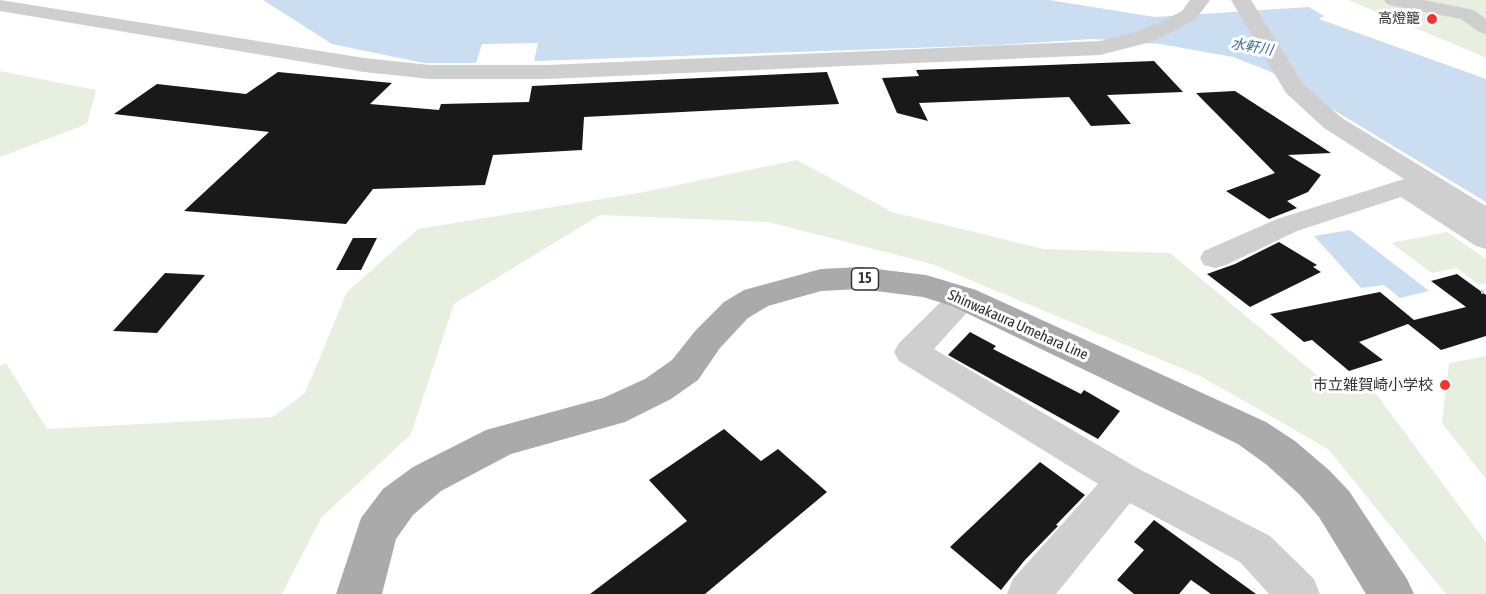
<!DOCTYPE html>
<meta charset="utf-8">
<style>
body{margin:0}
canvas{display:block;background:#fff}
</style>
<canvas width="1486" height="594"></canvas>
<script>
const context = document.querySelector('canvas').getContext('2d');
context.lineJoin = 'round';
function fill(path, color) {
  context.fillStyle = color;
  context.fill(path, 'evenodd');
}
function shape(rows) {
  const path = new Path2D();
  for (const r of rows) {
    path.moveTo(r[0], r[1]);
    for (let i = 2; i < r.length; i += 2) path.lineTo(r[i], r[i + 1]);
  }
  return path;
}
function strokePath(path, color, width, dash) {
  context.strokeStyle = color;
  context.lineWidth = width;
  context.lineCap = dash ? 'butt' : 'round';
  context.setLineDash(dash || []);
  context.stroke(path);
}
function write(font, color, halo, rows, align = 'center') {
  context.font = font + ' "Asap Condensed","Noto Sans JP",sans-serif';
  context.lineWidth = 6;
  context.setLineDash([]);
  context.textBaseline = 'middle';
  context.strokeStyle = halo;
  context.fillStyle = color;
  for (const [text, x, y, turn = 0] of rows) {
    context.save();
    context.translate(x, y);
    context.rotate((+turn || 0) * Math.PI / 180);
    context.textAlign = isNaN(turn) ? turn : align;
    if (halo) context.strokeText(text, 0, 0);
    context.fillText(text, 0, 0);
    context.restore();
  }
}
const green = shape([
 [1348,0,1486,0,1486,58,1468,50],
 [0,71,96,90,87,124,0,157],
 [797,160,892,212,1044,249,1170,253,1323,380,1368,383,1486,542,1486,594,1446,594,1328,449,1200,376,932,264,769,222,600,215,454,304,411,434,321,518,282,594,0,594,0,366,6,363,47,429,273,417,305,393,347,292,418,229,644,192],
 [1447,232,1486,259,1486,284,1479,285,1457,268,1432,273,1391,243],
 [1486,356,1486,479,1442,423,1449,363]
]);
const water = shape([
 [263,0,1049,0,1155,17,1309,7,1324,16,1319,19,1486,79,1486,202,1269,71,1233,57,1160,44,1094,39,998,45,534,61,538,43,482,44,476,63,424,63,332,44],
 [1350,230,1429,291,1400,298,1384,285,1361,288,1314,236]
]);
const building = shape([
 [1154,61,1183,92,1107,95,1131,124,1091,126,1069,97,919,103,928,121,897,113,882,78,919,76,916,70],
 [278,72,392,83,370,104,439,110,441,104,529,102,532,86,827,72,839,104,584,117,582,150,493,155,485,185,373,189,346,224,184,211,269,132,114,114,157,84,246,94],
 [1235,91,1331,153,1288,155,1321,175,1308,192,1287,201,1297,208,1269,219,1226,191,1275,173,1196,93],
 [353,238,377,238,361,270,336,270],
 [1279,242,1317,265,1313,267,1321,272,1250,307,1207,274,1235,264],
 [165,273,205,275,157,333,113,331],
 [1457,274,1486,295,1486,336,1441,350,1408,324,1359,342,1383,360,1349,371,1312,340,1304,342,1270,314,1380,292,1414,320,1466,307,1431,281],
 [970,332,996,346,993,349,1081,394,1084,390,1120,411,1098,439,948,355],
 [724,429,761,461,778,449,827,492,705,594,590,594,687,521,649,480],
 [1040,462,1085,495,1056,525,1058,526,1024,561,1001,590,950,547],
 [1154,520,1256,594,1211,594,1191,580,1179,594,1134,594,1117,580,1144,550,1134,542]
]);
const path = shape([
 [1481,292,1486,291]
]);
const minor = shape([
 [1384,0,1424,0,1474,10,1486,19,1486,34,1479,32,1461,19,1394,6,1387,4,1384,0],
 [1404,179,1414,181,1486,227,1486,249,1476,246,1401,197,1297,231,1226,265,1215,268,1204,265,1200,258,1204,251,1277,219,1404,179],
 [964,287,975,290,980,298,934,349,1139,469,1270,536,1314,579,1320,594,1269,594,1240,562,1130,503,1056,594,1007,594,1013,579,1098,484,899,361,894,352,899,343,953,290,964,287]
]);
const tertiary = shape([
 [0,0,364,58,430,65,547,65,1100,41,1135,32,1161,22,1182,11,1190,0,1210,0,1196,19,1175,30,1151,42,1100,55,547,79,430,79,364,72,0,11,0,0],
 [1231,0,1251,0,1303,84,1342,118,1486,206,1486,228,1476,225,1324,128,1286,93,1231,0]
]);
const primary = shape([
 [860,267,926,275,976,290,1266,422,1295,441,1329,470,1349,491,1407,579,1414,594,1366,594,1319,517,1299,494,1267,465,1238,444,952,306,923,297,860,289,821,291,768,306,748,318,720,348,698,380,671,399,625,422,511,454,441,491,413,515,396,539,382,594,336,594,361,518,383,489,413,467,486,430,603,398,645,379,672,360,696,330,724,302,744,290,821,269,860,267]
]);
const markers = [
 [1432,19,6,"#f2352b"],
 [1445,385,6,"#f2352b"]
];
const farPoinames = [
 ["高燈籠",1420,19]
];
const farWaternames = [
 ["水軒川",1252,47,10]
];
const shields = [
 [865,279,27]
];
const shieldNames = [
 ["15",865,279]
];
const streetNames = [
 ["Shinwakaura Umehara Line",1018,325,24]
];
const poiNames = [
 ["市立雑賀崎小学校",1433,385]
];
fill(green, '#e6efe0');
fill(water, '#cbddf0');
fill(building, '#191919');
strokePath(path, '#cfcfcf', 4, [3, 3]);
fill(minor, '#cfcfcf');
fill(tertiary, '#cfcfcf');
fill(primary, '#aaa');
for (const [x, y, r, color] of markers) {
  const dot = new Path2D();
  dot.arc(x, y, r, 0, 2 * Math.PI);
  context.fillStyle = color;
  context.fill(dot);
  strokePath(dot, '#fff', 2);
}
write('14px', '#323232', '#fff', farPoinames, 'right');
write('italic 14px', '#38699c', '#fff', farWaternames);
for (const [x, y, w] of shields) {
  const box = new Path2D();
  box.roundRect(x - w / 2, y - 11, w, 22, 4.5);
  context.fillStyle = '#fff';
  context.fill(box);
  strokePath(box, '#323232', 1.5);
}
write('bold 14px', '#323232', null, shieldNames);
write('15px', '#323232', '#fff', streetNames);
write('15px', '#323232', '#fff', poiNames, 'right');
</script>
